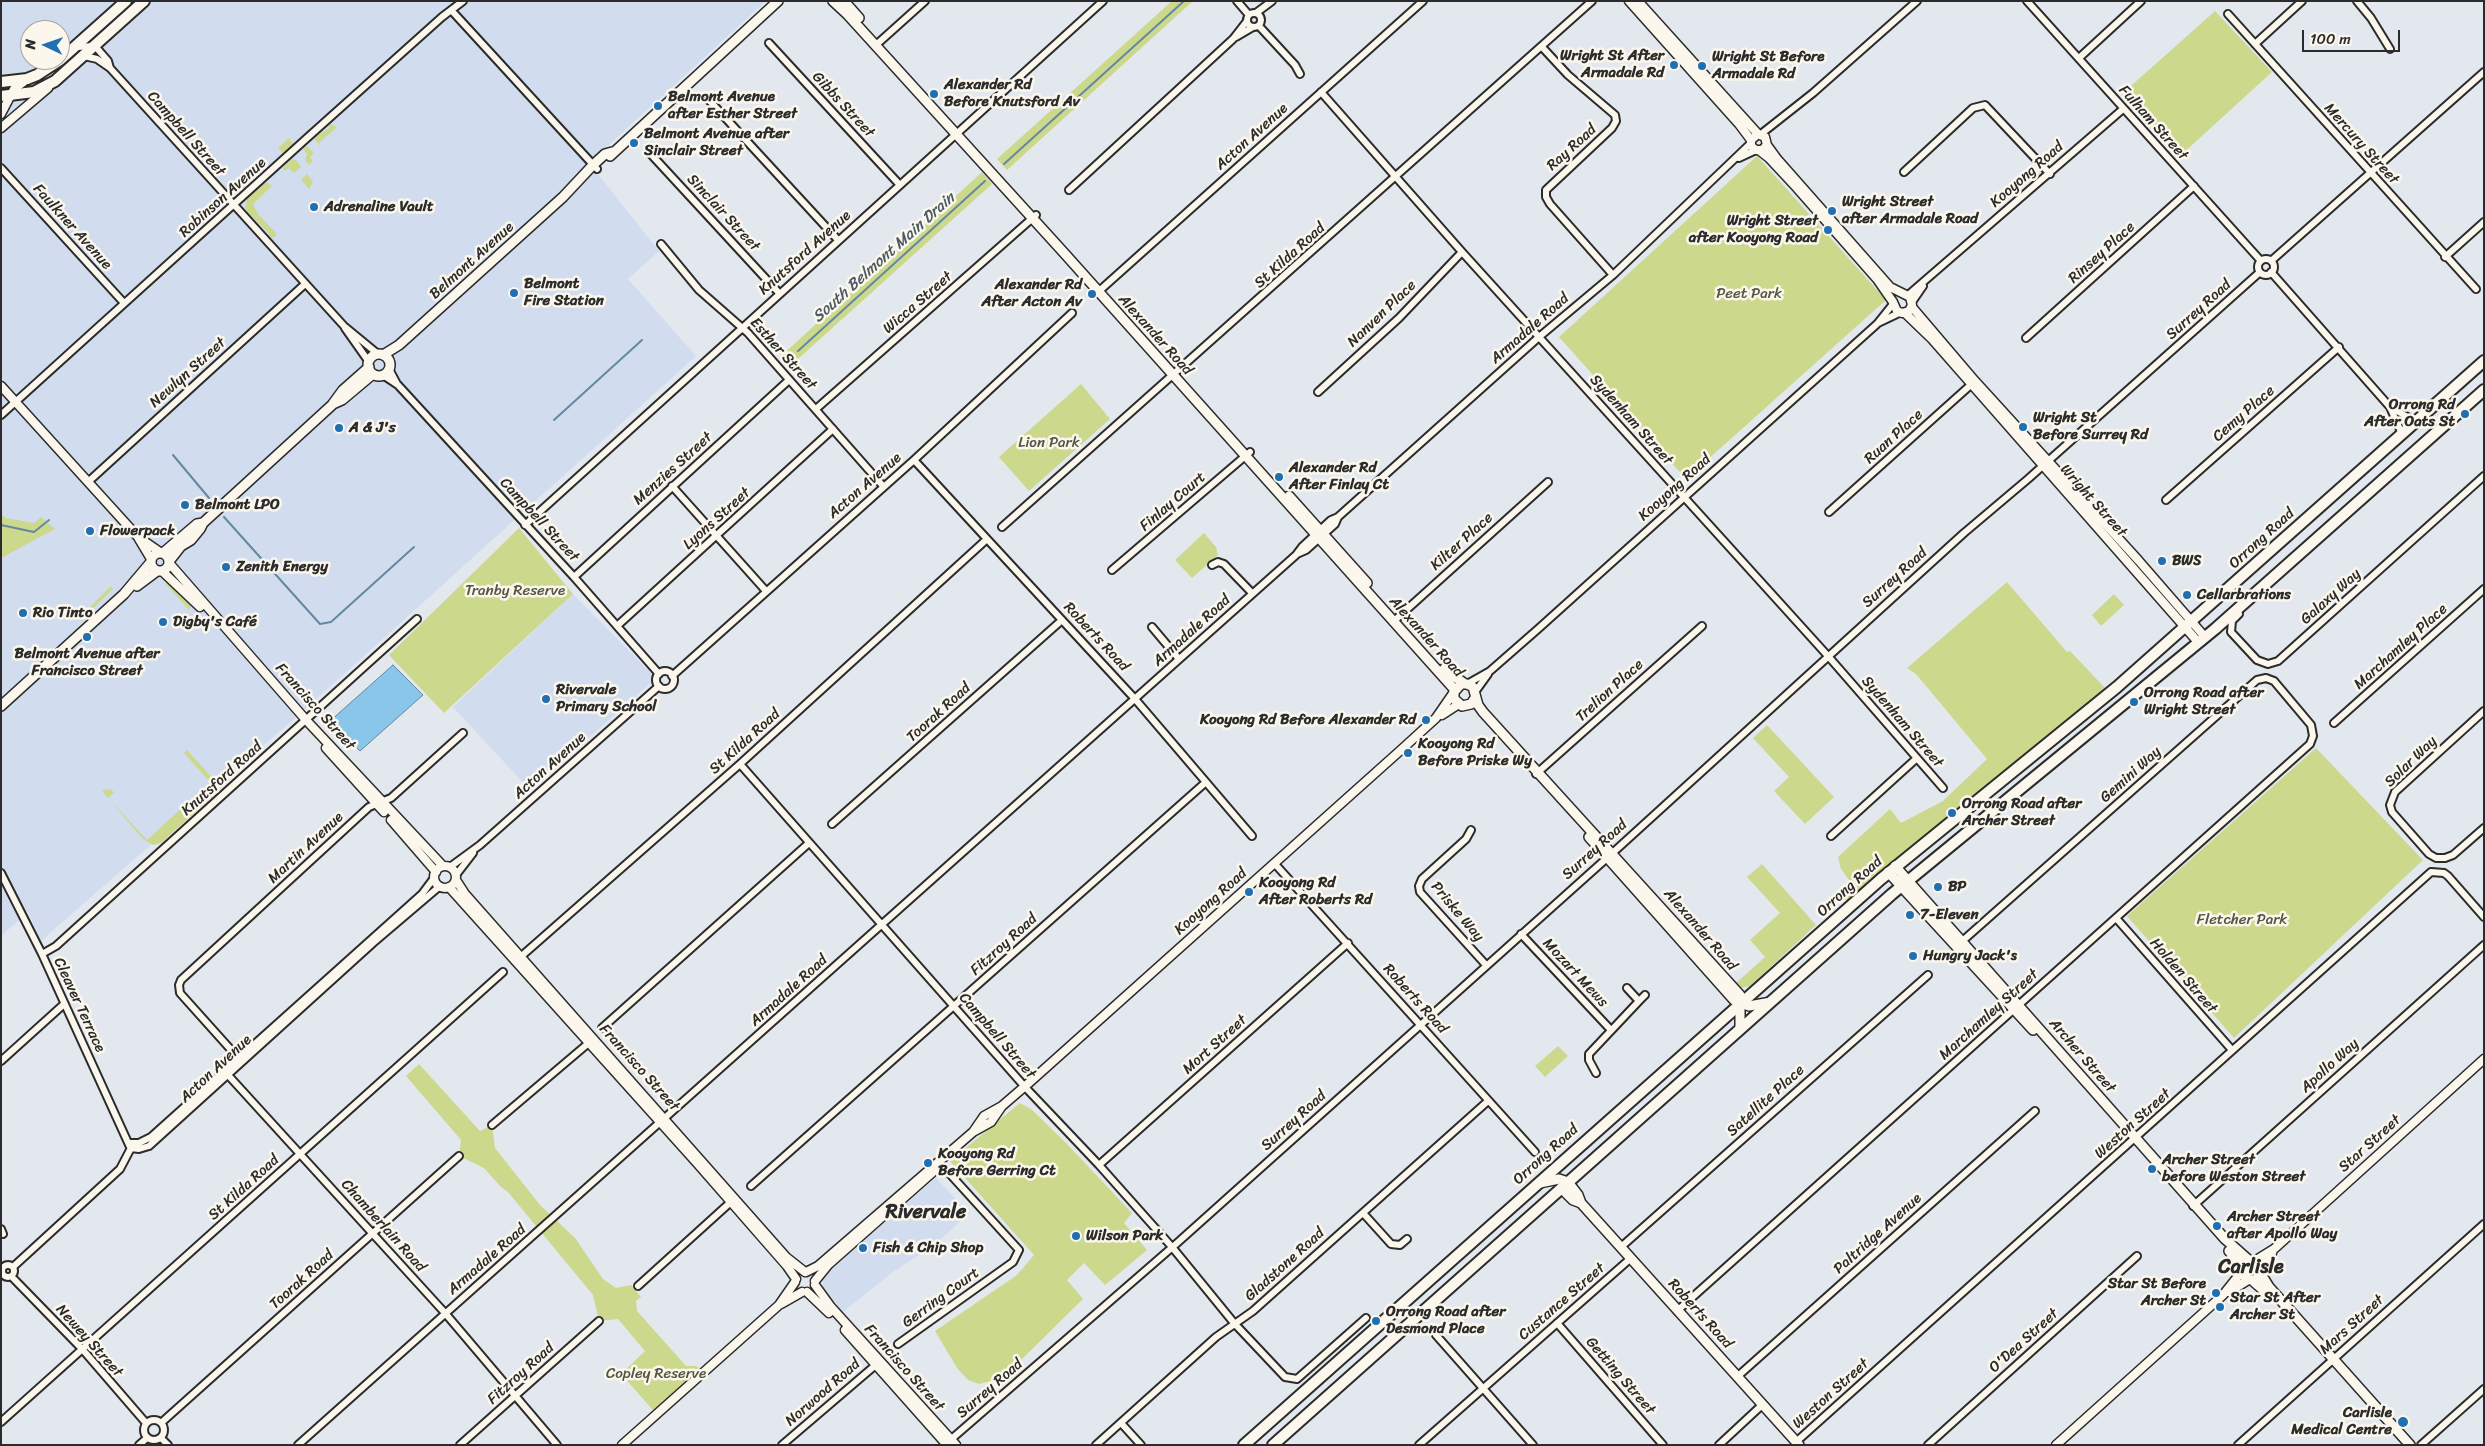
<!DOCTYPE html>
<meta charset="utf-8">
<style>
body{margin:0}
#map{position:relative;width:2485px;height:1446px;overflow:hidden;background:#e2e8ee;font-family:Sriracha,sans-serif}
canvas{display:block}
.frame{position:absolute;inset:0;border:2px solid #2b2b2b;pointer-events:none}
.north{position:absolute;left:20px;top:20px;width:50px;height:50px;box-sizing:border-box;background:#fbf7ec;border:1px solid #a8a59f;border-radius:50%;rotate:273deg;font-size:14px;font-weight:700;line-height:20px;text-align:center;color:#2b2b2b}
.north::after{content:'';display:block;margin:auto;width:18px;height:22px;background:#1f6fb2;clip-path:polygon(50% 0,100% 100%,50% 72%,0 100%)}
.scale{position:absolute;left:2302px;top:30px;width:98px;height:22px;box-sizing:border-box;border:2px solid #2b2b2b;border-top:0;padding-left:6px;font-size:15px;line-height:18px;white-space:nowrap;color:#2b2b2b;-webkit-text-stroke:4px #fbf7ec;paint-order:stroke}
</style>
<div id="map">
<canvas width="2485" height="1446"></canvas>
<div class="frame"></div>
<div class="north">N</div>
<div class="scale">100 m</div>
</div>
<script>
const context = document.querySelector('canvas').getContext('2d');
context.lineJoin = 'round';
function fill(path, color) {
  context.fillStyle = color;
  context.fill(path, 'evenodd');
}
function shape(rows) {
  const path = new Path2D();
  for (const r of rows) {
    if (r.length === 3) {
      path.moveTo(r[0] + r[2], r[1]);
      path.arc(r[0], r[1], r[2], 0, 2 * Math.PI);
      continue;
    }
    path.moveTo(r[0], r[1]);
    for (let i = 2; i < r.length; i += 2) path.lineTo(r[i], r[i + 1]);
  }
  return path;
}
function strokePath(path, color, width, dash) {
  context.strokeStyle = color;
  context.lineWidth = width;
  context.lineCap = dash ? 'butt' : 'round';
  context.setLineDash(dash || []);
  context.stroke(path);
}
function write(font, color, halo, rows, align = 'center') {
  context.font = font + ' Sriracha,sans-serif';
  context.lineWidth = 5;
  context.setLineDash([]);
  context.textBaseline = 'middle';
  context.strokeStyle = halo;
  context.fillStyle = color;
  for (const [text, x, y, turn = 0] of rows) {
    context.save();
    context.translate(x, y);
    context.rotate((+turn || 0) * Math.PI / 180);
    context.textAlign = isNaN(turn) ? turn : align;
    if (halo) context.strokeText(text, 0, 0);
    context.fillText(text, 0, 0);
    context.restore();
  }
}
const built = shape([
 [1,1,766,1,589,163,659,251,628,279,696,356,302,712,41,941,28,912,1,936],
 [30,30,60,30,60,60,30,60],
 [573,594,656,678,530,790,453,707],
 [936,1178,969,1213,937,1243,893,1272,843,1312,823,1287,823,1276]
]);
const green = shape([
 [1172,1,1193,1,1007,170,997,159],
 [2215,11,2272,72,2180,156,2123,93],
 [330,124,337,127,319,143,321,148,314,138,329,128],
 [289,138,293,143,292,147,283,153,278,148],
 [307,146,314,153,310,157,313,161,309,165,305,160,307,154,303,149],
 [1757,156,1886,300,1686,479,1559,337],
 [292,159,296,160,301,167,294,173,289,168,285,171,283,168],
 [982,172,992,184,789,367,780,357],
 [307,174,313,182,309,189,301,180],
 [264,183,268,183,272,186,253,204,258,214,276,233,276,236,273,238,269,237,269,234,252,216,250,216,245,208,247,199],
 [1081,384,1110,419,1029,491,999,457],
 [1,514,6,518,34,523,41,517,55,529,1,558],
 [519,528,573,594,444,713,389,655],
 [1204,533,1216,547,1218,555,1192,578,1175,560],
 [168,580,191,605,189,610,166,584],
 [2007,582,2067,652,2070,651,2105,688,1849,900,1841,900,1838,896,1852,884,1841,869,1838,857,1890,809,1901,823,1943,801,1987,759,1916,674,1907,668],
 [111,586,113,589,89,612,86,611],
 [2114,594,2124,605,2101,626,2092,615],
 [1767,725,1834,797,1805,824,1774,791,1789,777,1753,738],
 [2316,748,2423,860,2234,1038,2127,916],
 [187,750,218,784,223,780,224,786,216,787,212,790,212,797,161,843,153,845,143,839,102,791,107,789,107,796,108,789,112,790,114,793,108,798,147,840,210,782,184,753],
 [1762,864,1816,925,1750,986,1740,988,1735,984,1765,957,1750,940,1780,913,1747,877],
 [1558,1046,1568,1056,1545,1077,1535,1066],
 [419,1064,480,1131,492,1125,495,1148,540,1205,575,1238,603,1279,616,1288,631,1285,641,1297,636,1301,637,1311,686,1366,696,1366,700,1369,653,1410,621,1374,645,1351,618,1319,599,1321,593,1295,508,1192,501,1187,484,1168,459,1156,461,1140,406,1076],
 [1020,1103,1031,1109,1066,1143,1132,1213,1124,1223,1147,1250,1105,1285,1084,1263,1067,1280,1083,1299,1021,1360,991,1381,979,1384,968,1380,957,1368,935,1331,1017,1275,1034,1255,950,1161]
]);
const water = shape([
 [393,665,423,695,360,751,330,721,393,665]
]);
const stream = shape([
 [1004,164,1184,1],
 [798,351,985,181],
 [554,420,642,340],
 [173,455,209,498],
 [224,517,320,624,331,622,414,547],
 [1,525,34,532,49,520]
]);
const minor = shape([
 [1237,1,1249,15],
 [2027,1,2261,261],
 [2357,1,2371,18,2390,49],
 [452,11,597,169],
 [1254,20,7],
 [1256,13,1272,1],
 [2228,14,2476,289],
 [1259,26,1295,65,1300,74],
 [1236,37,1253,27],
 [769,43,899,184],
 [2255,44,2302,1],
 [876,45,925,1],
 [76,47,95,46,108,61,110,68],
 [1542,47,1568,75,1615,115,1616,121,1612,128,1546,190,1546,197,1550,204,1613,275],
 [84,56,97,59,110,68,344,326,378,354],
 [2079,58,2141,1],
 [1321,92,1462,252,1828,656,1943,788],
 [708,99,838,240],
 [1761,134,1813,93,1917,1],
 [648,151,779,293],
 [1739,158,1756,150],
 [1,168,124,303],
 [1904,172,1973,108,1985,105,2050,174],
 [1069,190,1233,39,1247,21],
 [661,244,699,290,748,333,883,486],
 [2445,257,2484,222],
 [2266,267,8],
 [2271,261,2484,72],
 [2271,272,2390,407,2402,434],
 [1098,292,1423,1],
 [1907,296,2123,109],
 [1912,302,1923,286],
 [1878,323,1899,313],
 [345,328,369,362],
 [2026,338,2194,186],
 [389,369,397,384],
 [383,375,398,385,574,577,659,674],
 [1318,392,1399,318,1462,252],
 [2392,408,2416,422],
 [816,409,1036,215],
 [1,415,307,138,442,17,463,1],
 [914,460,1135,699,1252,836],
 [88,482,305,284],
 [672,486,766,591],
 [2166,500,2339,347],
 [1829,512,1974,382],
 [525,525,1103,1],
 [1002,527,1592,1],
 [1297,554,1306,550,1335,524,1338,517],
 [1212,565,1218,562,1224,564,1252,593],
 [1112,570,1250,452],
 [574,577,789,380],
 [2239,614,2232,621,2231,632,2257,660,2268,664,2278,661,2484,476],
 [1394,621,1548,482],
 [617,626,833,429],
 [1152,627,1179,659],
 [665,680,9],
 [672,676,914,460,1072,313],
 [1467,684,1490,671,1538,629,1877,324,1893,304],
 [1475,692,1488,674],
 [2484,711,2395,792,2390,805,2392,812,2429,854,2436,858,2445,858,2453,855,2484,828],
 [2334,723,2484,589],
 [740,764,1025,1087,1099,1165,1172,1247,1234,1323,1285,1377,1297,1379,1366,1318],
 [1536,774,1702,626],
 [832,824,1062,620],
 [1471,830,1466,839,1422,879,1419,886,1420,892,1486,965],
 [1831,836,1917,758],
 [1275,864,1535,1152],
 [450,867,480,845,659,686],
 [1,873,42,954,130,1147],
 [456,875,473,853],
 [2116,918,2232,1050],
 [1521,934,1610,1029],
 [42,954,56,946,417,619],
 [517,960,740,764,987,539],
 [1639,1001,1645,995],
 [602,1028,809,843],
 [1,1061,63,1005],
 [241,1061,180,993,179,985,181,980,369,807,391,798,463,733],
 [1596,1073,1589,1060,1589,1054,1639,1001,1627,988],
 [228,1075,445,1313,557,1445],
 [492,1125,591,1041],
 [129,1143,139,1143,151,1137,422,894,434,878],
 [131,1148,139,1149,149,1146,373,943,440,886],
 [1099,1165,1348,943],
 [751,1186,1206,782],
 [2193,1206,2484,945],
 [1363,1213,1391,1244,1400,1245,1407,1239],
 [1,1229,3,1234],
 [1621,1247,1928,975],
 [8,1271,6],
 [13,1267,120,1169,131,1148],
 [12,1277,83,1350,146,1423],
 [638,1286,733,1200],
 [1677,1311,2310,744,2313,736,2311,725,2274,681,2266,678,2257,680,1959,944],
 [1557,1323,1663,1445],
 [1436,1335,1533,1445],
 [898,1344,1013,1262,1019,1250,939,1162],
 [1738,1376,2035,1111],
 [154,1430,10],
 [1,1422,503,972],
 [161,1423,459,1156],
 [1121,1423,1141,1445],
 [161,1438,168,1445],
 [948,1442,1176,1244,1607,858,1964,533,2028,479,2260,272],
 [1796,1442,2431,872,2444,873,2448,876,2484,917],
 [139,1445,147,1438],
 [298,1445,1296,555,1302,547,1331,520,1338,517,1539,337,1613,275,1750,144],
 [460,1445,599,1321],
 [782,1445,878,1363],
 [1096,1445,1216,1337,1253,1311,1488,1101],
 [1419,1445,1631,1258],
 [1719,1445,1762,1405],
 [1928,1445,2137,1256],
 [2238,1445,2484,1224],
 [2421,1445,2484,1389]
]);
const tertiary = shape([
 [1629,1,1739,124,1751,140],
 [1638,1,1758,134],
 [1,114,14,89,26,80],
 [1,128,48,88],
 [1760,151,1769,158,1797,188,1877,279,1893,302,1897,311,1902,313,1909,311,1912,305,1910,297,1890,287,1778,160,1767,145,1765,137,1758,134,1751,140,1751,146,1756,150,1762,150,1767,145],
 [1912,307,1975,381,2139,561,2205,637],
 [1905,313,1932,339,2198,642],
 [1,386,138,537,160,552],
 [139,539,151,559],
 [170,564,306,720,443,866],
 [162,571,200,607],
 [1442,715,1459,704],
 [326,748,384,812],
 [391,820,436,872],
 [445,877,11],
 [456,880,465,894,786,1257,805,1272],
 [449,887,697,1163,787,1266,796,1279],
 [973,1132,984,1116,1002,1106,1031,1081,1402,749,1436,718,1454,692],
 [2253,1262,2274,1249,2484,1059],
 [2261,1270,2272,1253],
 [806,1272,818,1266,973,1132,991,1122,1002,1106],
 [815,1281,828,1265,933,1172,938,1164],
 [815,1285,831,1307,956,1445],
 [807,1292,829,1313],
 [2229,1292,2248,1280],
 [781,1304,802,1292],
 [845,1330,947,1445],
 [622,1445,779,1305,795,1282],
 [2056,1445,2223,1295,2243,1270]
]);
const secondary = shape([
 [833,1,847,14,1065,254,1455,690],
 [844,1,859,18],
 [610,156,778,1],
 [379,365,11],
 [383,355,399,345,563,197,593,165,605,154,612,152],
 [333,404,342,400,373,374],
 [1289,496,1367,583],
 [160,562,9],
 [163,553,197,524,203,523,332,405,343,390,369,367],
 [170,560,181,546,191,540,200,529,203,523],
 [137,586,157,571],
 [1444,669,1465,684],
 [1475,698,1471,704,1462,706,1454,699,1454,692,1461,684,1467,684,1473,687,1478,705,1483,712,1740,995,1740,1029],
 [1,706,124,594,151,562],
 [1589,837,1734,1000,1749,1006,1771,1002],
 [1895,866,2225,1239,2251,1262],
 [1888,872,2033,1030],
 [1540,1183,1559,1179,1568,1182,1578,1195,1581,1203,1799,1445],
 [1561,1188,1573,1200,1581,1203],
 [2229,1251,2243,1268],
 [2252,1271,9],
 [2261,1274,2269,1287,2410,1445],
 [2253,1281,2268,1294]
]);
const primary = shape([
 [60,60,126,1],
 [1,82,27,79,37,75,60,60],
 [1,96,34,92,55,81,144,1]
]);
const trunk = shape([
 [1244,1445,1881,879,2117,687,2484,361],
 [1273,1445,1892,894,2215,629,2484,390]
]);
const markers = [
 [1674,65,5,"#1f6fb2"],
 [1702,66,5,"#1f6fb2"],
 [934,94,5,"#1f6fb2"],
 [658,106,5,"#1f6fb2"],
 [634,143,5,"#1f6fb2"],
 [314,207,5,"#1f6fb2"],
 [1832,211,5,"#1f6fb2"],
 [1828,230,5,"#1f6fb2"],
 [514,293,5,"#1f6fb2"],
 [1092,294,5,"#1f6fb2"],
 [2465,414,5,"#1f6fb2"],
 [2023,427,5,"#1f6fb2"],
 [339,428,5,"#1f6fb2"],
 [1279,477,5,"#1f6fb2"],
 [185,505,5,"#1f6fb2"],
 [90,531,5,"#1f6fb2"],
 [2162,561,5,"#1f6fb2"],
 [226,567,5,"#1f6fb2"],
 [2187,595,5,"#1f6fb2"],
 [23,613,5,"#1f6fb2"],
 [163,622,5,"#1f6fb2"],
 [87,637,5,"#1f6fb2"],
 [546,699,5,"#1f6fb2"],
 [2134,702,5,"#1f6fb2"],
 [1426,720,5,"#1f6fb2"],
 [1408,753,5,"#1f6fb2"],
 [1952,813,5,"#1f6fb2"],
 [1938,887,5,"#1f6fb2"],
 [1249,892,5,"#1f6fb2"],
 [1910,915,5,"#1f6fb2"],
 [1913,956,5,"#1f6fb2"],
 [928,1163,5,"#1f6fb2"],
 [2152,1169,5,"#1f6fb2"],
 [2217,1226,5,"#1f6fb2"],
 [1076,1236,5,"#1f6fb2"],
 [863,1248,5,"#1f6fb2"],
 [2216,1293,5,"#1f6fb2"],
 [2220,1307,5,"#1f6fb2"],
 [1376,1321,5,"#1f6fb2"],
 [2403,1422,6,"#1f6fb2"]
];
const poiNames = [
 ["Wright St After",1664,56,"right"],
 ["Armadale Rd",1664,73,"right"],
 ["Wright St Before",1712,57],
 ["Armadale Rd",1712,74],
 ["Alexander Rd",944,85],
 ["Before Knutsford Av",944,102],
 ["Belmont Avenue",668,97],
 ["after Esther Street",668,114],
 ["Belmont Avenue after",644,134],
 ["Sinclair Street",644,151],
 ["Wright Street",1842,202],
 ["after Armadale Road",1842,219],
 ["Adrenaline Vault",324,207],
 ["Wright Street",1818,221,"right"],
 ["after Kooyong Road",1818,238,"right"],
 ["Belmont",524,284],
 ["Fire Station",524,301],
 ["Alexander Rd",1082,285,"right"],
 ["After Acton Av",1082,302,"right"],
 ["Orrong Rd",2455,405,"right"],
 ["After Oats St",2455,422,"right"],
 ["Wright St",2033,418],
 ["Before Surrey Rd",2033,435],
 ["A & J's",349,428],
 ["Alexander Rd",1289,468],
 ["After Finlay Ct",1289,485],
 ["Belmont LPO",195,505],
 ["Flowerpack",100,531],
 ["BWS",2172,561],
 ["Zenith Energy",236,567],
 ["Cellarbrations",2197,595],
 ["Rio Tinto",33,613],
 ["Digby's Café",173,622],
 ["Belmont Avenue after",87,654,"center"],
 ["Francisco Street",87,671,"center"],
 ["Rivervale",556,690],
 ["Primary School",556,707],
 ["Orrong Road after",2144,693],
 ["Wright Street",2144,710],
 ["Kooyong Rd Before Alexander Rd",1416,720,"right"],
 ["Kooyong Rd",1418,744],
 ["Before Priske Wy",1418,761],
 ["Orrong Road after",1962,804],
 ["Archer Street",1962,821],
 ["Kooyong Rd",1259,883],
 ["After Roberts Rd",1259,900],
 ["BP",1948,887],
 ["7-Eleven",1920,915],
 ["Hungry Jack's",1923,956],
 ["Kooyong Rd",938,1154],
 ["Before Gerring Ct",938,1171],
 ["Archer Street",2162,1160],
 ["before Weston Street",2162,1177],
 ["Archer Street",2227,1217],
 ["after Apollo Way",2227,1234],
 ["Wilson Park",1086,1236],
 ["Fish & Chip Shop",873,1248],
 ["Star St Before",2206,1284,"right"],
 ["Archer St",2206,1301,"right"],
 ["Star St After",2230,1298],
 ["Archer St",2230,1315],
 ["Orrong Road after",1386,1312],
 ["Desmond Place",1386,1329],
 ["Carlisle",2392,1413,"right"],
 ["Medical Centre",2392,1430,"right"]
];
const streetNames = [
 ["Gibbs Street",843,105,47],
 ["Fulham Street",2153,123,48],
 ["Campbell Street",186,134,48],
 ["Acton Avenue",1252,137,-42],
 ["Mercury Street",2361,144,48],
 ["Ray Road",1572,148,-42],
 ["Kooyong Road",2027,175,-41],
 ["Robinson Avenue",223,198,-42],
 ["Sinclair Street",723,213,47],
 ["Faulkner Avenue",72,227,48],
 ["Knutsford Avenue",805,253,-42],
 ["Rinsey Place",2102,253,-42],
 ["St Kilda Road",1290,256,-42],
 ["Belmont Avenue",472,261,-42],
 ["Wicca Street",918,303,-41],
 ["Surrey Road",2199,310,-42],
 ["Nanven Place",1382,314,-44],
 ["Armadale Road",1530,329,-41],
 ["Alexander Road",1155,335,48],
 ["Esther Street",783,354,48],
 ["Newlyn Street",188,373,-42],
 ["Cemy Place",2244,414,-41],
 ["Sydenham Street",1631,420,48],
 ["Ruan Place",1894,437,-42],
 ["Menzies Street",673,469,-42],
 ["Acton Avenue",865,486,-41],
 ["Kooyong Road",1675,488,-42],
 ["Wright Street",2093,501,48],
 ["Finlay Court",1173,502,-41],
 ["Lyons Street",717,519,-42],
 ["Campbell Street",539,520,47],
 ["Orrong Road",2262,539,-42],
 ["Kilter Place",1462,542,-42],
 ["Surrey Road",1895,578,-42],
 ["Galaxy Way",2331,597,-42],
 ["Armadale Road",1192,631,-42],
 ["Roberts Road",1096,637,47],
 ["Alexander Road",1426,637,48],
 ["Marchamley Place",2401,647,-42],
 ["Trelion Place",1610,691,-42],
 ["Francisco Street",315,707,48],
 ["Toorak Road",939,713,-42],
 ["Sydenham Street",1902,722,49],
 ["St Kilda Road",745,742,-42],
 ["Solar Way",2411,762,-44],
 ["Acton Avenue",550,766,-42],
 ["Gemini Way",2131,775,-42],
 ["Knutsford Road",222,779,-42],
 ["Martin Avenue",306,848,-43],
 ["Surrey Road",1595,850,-42],
 ["Orrong Road",1850,887,-42],
 ["Kooyong Road",1211,902,-42],
 ["Priske Way",1457,912,50],
 ["Alexander Road",1700,930,49],
 ["Fitzroy Road",1004,945,-42],
 ["Mozart Mews",1575,973,47],
 ["Holden Street",2183,976,49],
 ["Armadale Road",789,991,-42],
 ["Roberts Road",1415,999,48],
 ["Cleaver Terrace",79,1005,65],
 ["Marchamley Street",1989,1015,-42],
 ["Campbell Street",997,1036,49],
 ["Mort Street",1215,1045,-42],
 ["Archer Street",2082,1056,49],
 ["Apollo Way",2330,1066,-42],
 ["Francisco Street",639,1068,48],
 ["Acton Avenue",216,1069,-43],
 ["Satellite Place",1766,1101,-42],
 ["Surrey Road",1294,1121,-42],
 ["Weston Street",2133,1124,-42],
 ["Star Street",2370,1144,-42],
 ["Orrong Road",1546,1155,-42],
 ["St Kilda Road",244,1188,-42],
 ["Chamberlain Road",383,1226,48],
 ["Paltridge Avenue",1878,1234,-42],
 ["Armadale Road",487,1260,-41],
 ["Gladstone Road",1285,1265,-42],
 ["Toorak Road",302,1280,-42],
 ["Gerring Court",941,1298,-36],
 ["Custance Street",1562,1302,-41],
 ["Roberts Road",1700,1314,48],
 ["Mars Street",2352,1325,-42],
 ["Newey Street",89,1341,48],
 ["O'Dea Street",2024,1341,-42],
 ["Francisco Street",904,1368,48],
 ["Fitzroy Road",521,1374,-42],
 ["Getting Street",1620,1376,49],
 ["Surrey Road",990,1389,-41],
 ["Norwood Road",823,1393,-41],
 ["Weston Street",1831,1394,-42]
];
const parkNames = [
 ["Peet Park",1749,294],
 ["Lion Park",1049,443],
 ["Tranby Reserve",515,591],
 ["Fletcher Park",2242,920],
 ["Copley Reserve",656,1374]
];
const waterNames = [
 ["South Belmont Main Drain",884,258,-42]
];
const districtNames = [
 ["Rivervale",926,1213],
 ["Carlisle",2251,1268]
];
fill(built, '#d1ddef');
fill(green, '#ccd98c');
fill(water, '#8ac6ea');
strokePath(water, '#64889e', 1);
strokePath(stream, '#64889e', 2);
strokePath(minor, '#2b2b2b', 10);
strokePath(tertiary, '#2b2b2b', 11);
strokePath(secondary, '#2b2b2b', 12);
strokePath(primary, '#2b2b2b', 14);
strokePath(trunk, '#2b2b2b', 14);
strokePath(minor, '#fbf7ec', 6);
strokePath(tertiary, '#fbf7ec', 8);
strokePath(secondary, '#fbf7ec', 9);
strokePath(primary, '#fbf7ec', 10);
strokePath(trunk, '#fbf7ec', 10);
for (const [x, y, r, color] of markers) {
  const dot = new Path2D();
  dot.arc(x, y, r, 0, 2 * Math.PI);
  context.fillStyle = color;
  context.fill(dot);
  strokePath(dot, '#fbf7ec', 2);
}
write('bold 15px', '#2b2b2b', '#fbf7ec', poiNames, 'left');
write('15px', '#2b2b2b', '#fbf7ec', streetNames);
write('15px', '#535643', '#fbf7ec', parkNames);
write('italic 16px', '#485a64', '#fbf7ec', waterNames);
write('bold 20px', '#2b2b2b', '#fbf7ec', districtNames);
</script>
